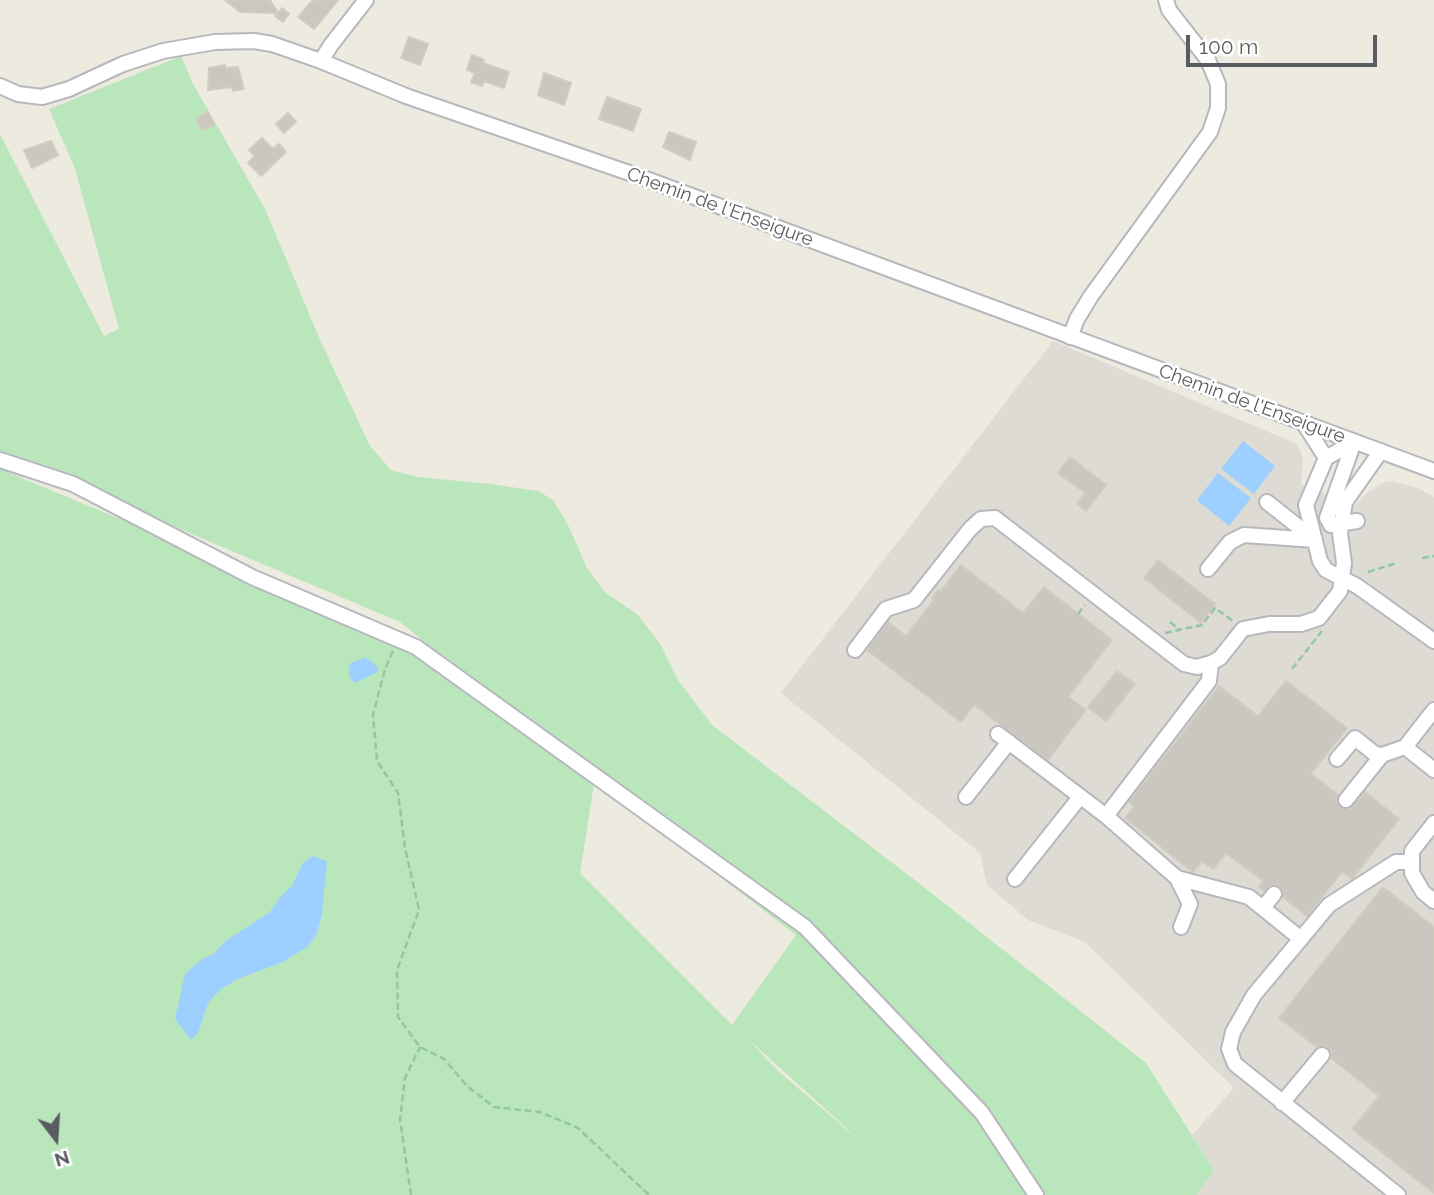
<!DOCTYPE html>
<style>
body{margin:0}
#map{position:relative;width:1434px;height:1195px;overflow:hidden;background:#edeae0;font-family:Raleway,sans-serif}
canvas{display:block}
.north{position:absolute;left:21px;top:1104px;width:70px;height:70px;-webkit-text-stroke:5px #fff;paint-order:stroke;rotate:163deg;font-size:19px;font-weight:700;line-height:28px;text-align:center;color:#595c62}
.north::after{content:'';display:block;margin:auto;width:24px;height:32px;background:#595c62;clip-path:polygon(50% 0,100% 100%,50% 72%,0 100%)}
.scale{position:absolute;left:1186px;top:35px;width:191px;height:32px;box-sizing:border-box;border:4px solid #595c62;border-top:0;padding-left:9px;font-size:21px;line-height:24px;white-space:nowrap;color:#595c62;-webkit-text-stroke:5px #fff;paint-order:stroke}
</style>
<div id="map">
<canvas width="1434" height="1195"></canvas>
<div class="north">N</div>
<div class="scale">100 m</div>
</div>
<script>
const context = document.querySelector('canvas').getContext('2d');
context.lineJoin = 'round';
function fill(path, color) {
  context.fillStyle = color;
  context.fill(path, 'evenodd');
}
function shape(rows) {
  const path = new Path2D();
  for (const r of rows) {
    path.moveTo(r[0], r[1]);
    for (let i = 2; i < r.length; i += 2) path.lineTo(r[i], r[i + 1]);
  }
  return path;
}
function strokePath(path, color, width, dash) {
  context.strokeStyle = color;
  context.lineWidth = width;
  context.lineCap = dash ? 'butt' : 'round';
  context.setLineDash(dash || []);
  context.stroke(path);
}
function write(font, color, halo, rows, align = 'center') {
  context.font = font + ' Raleway,sans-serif';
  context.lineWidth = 5;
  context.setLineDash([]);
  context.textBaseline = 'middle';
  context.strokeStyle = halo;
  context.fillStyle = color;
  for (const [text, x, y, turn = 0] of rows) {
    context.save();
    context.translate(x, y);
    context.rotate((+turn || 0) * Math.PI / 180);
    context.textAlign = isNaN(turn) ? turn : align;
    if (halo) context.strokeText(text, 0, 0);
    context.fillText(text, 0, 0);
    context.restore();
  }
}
const industrial = shape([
 [1053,341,1297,444,1303,458,1301,484,1355,506,1369,491,1385,482,1392,481,1418,488,1434,497,1434,1195,1197,1195,1214,1170,1192,1135,1234,1088,1085,942,1028,920,987,885,980,853,781,693]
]);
const green = shape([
 [181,56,193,84,265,209,321,342,370,446,391,470,418,477,490,484,538,491,553,500,567,523,587,568,605,592,638,615,661,645,678,680,712,725,920,884,1146,1063,1214,1170,1197,1195,0,1195,0,469,401,636,594,784,580,873,732,1025,796,935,618,799,400,622,104,497,0,458,0,134,104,336,119,329,75,169,49,109],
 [748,1039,865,1145,778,1071]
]);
const water = shape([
 [1243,441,1275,466,1254,494,1221,469],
 [1218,473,1251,498,1229,526,1197,500],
 [365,657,378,667,378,672,355,683,349,677,349,664],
 [313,856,327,861,322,914,316,936,307,947,283,962,240,978,221,989,208,1003,198,1033,191,1040,175,1019,185,974,202,959,213,954,227,940,270,912,282,895,292,886,303,863]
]);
const building = shape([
 [225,0,270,0,278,13,282,8,289,14,283,22,275,16,278,13,240,12,225,0],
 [313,0,338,0,314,29,298,17,313,0],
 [409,37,428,44,420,65,401,58,409,37],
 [472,55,484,60,483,63,509,72,504,88,484,81,482,86,471,82,475,73,467,70,472,55],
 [225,65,225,68,238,67,244,89,233,91,232,87,208,90,209,68,225,65],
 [544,73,571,83,564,105,538,95,544,73],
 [607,97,641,109,633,131,599,119,607,97],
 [208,112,214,125,202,130,196,118,208,112],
 [288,113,296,122,284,133,276,124,288,113],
 [669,132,696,142,690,160,663,147,669,132],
 [262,138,273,149,279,144,286,152,261,176,248,163,255,156,249,150,262,138],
 [51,141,58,155,32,168,24,150,51,141],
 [1070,457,1106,485,1086,511,1077,504,1085,493,1058,473,1070,457],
 [1158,560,1215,604,1201,623,1144,578,1158,560],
 [961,565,1023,613,1044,587,1112,640,1068,697,1086,710,1048,760,974,705,961,722,867,650,888,622,906,636,934,600,932,598,938,590,941,591,961,565],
 [1117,671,1135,684,1106,721,1088,707,1117,671],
 [1286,681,1347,728,1311,774,1338,795,1337,803,1341,808,1350,809,1365,792,1399,819,1352,879,1342,872,1307,916,1283,897,1283,891,1279,886,1271,885,1264,891,1259,887,1263,881,1226,853,1213,869,1202,861,1193,872,1125,818,1135,806,1129,802,1219,686,1258,716,1286,681],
 [1383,887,1434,927,1434,1193,1352,1129,1379,1096,1331,1058,1331,1052,1328,1047,1323,1045,1317,1047,1279,1018,1383,887]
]);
const path = shape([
 [1422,558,1434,556],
 [1368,572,1397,563],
 [1078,614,1085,605],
 [1170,622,1180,630],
 [1165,633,1202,625,1215,608,1233,621],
 [393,651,385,669,373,715,377,761,398,793,405,848,419,910,397,970,398,1017,420,1047,444,1059,467,1086,494,1107,540,1112,578,1128,649,1195],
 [1292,669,1322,631],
 [411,1195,400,1119,405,1078,420,1047]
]);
const minor = shape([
 [321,61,331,45,366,0],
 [0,86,18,94,42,97,69,89,123,64,163,51,215,42,254,41,272,44,321,61,406,96,638,176,1434,471],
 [1070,337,1077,319,1091,296,1210,132,1218,108,1218,84,1208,60,1169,10,1166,0],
 [1303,422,1326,458],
 [1354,442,1326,458,1306,505,1320,561,1326,570,1357,586,1434,641],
 [1354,442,1327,518,1331,525,1357,521],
 [0,460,73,484,252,577,416,647,805,927,982,1113,1036,1195],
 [1267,502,1315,540],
 [1208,569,1230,542,1244,535,1315,540],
 [855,650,886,609,914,600,970,529,981,519,995,518,1184,664,1197,667,1211,663,1220,658,1243,629,1269,624,1301,624,1319,618,1340,591,1344,563,1340,533,1345,502,1381,451],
 [1434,710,1405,747,1434,770],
 [998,734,1106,816,1177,878,1249,897,1301,939],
 [1337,759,1355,738,1375,754,1382,755],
 [966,797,1009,742],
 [1346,800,1382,755,1405,747],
 [1106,816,1209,681,1211,663],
 [1434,823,1412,851,1412,873,1423,892,1434,901],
 [1177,878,1190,904,1181,927],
 [1015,879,1080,797],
 [1263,908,1274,894],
 [1282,1103,1322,1055],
 [1398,1195,1235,1064,1229,1049,1233,1032,1254,995,1329,905,1396,862,1412,862]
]);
const streetNames = [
 ["Chemin de l'Enseigure",720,207,20],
 ["Chemin de l'Enseigure",1252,404,20]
];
fill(industrial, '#dddbd4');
fill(green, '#bae6bc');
fill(water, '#9dd0ff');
fill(building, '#c9c7bf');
strokePath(building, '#d1ccbe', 2);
strokePath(minor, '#b6b8bd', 18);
strokePath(path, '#93c7a4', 2.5, [7, 3.5]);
strokePath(minor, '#fff', 14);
write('19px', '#595c62', '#fff', streetNames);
</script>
